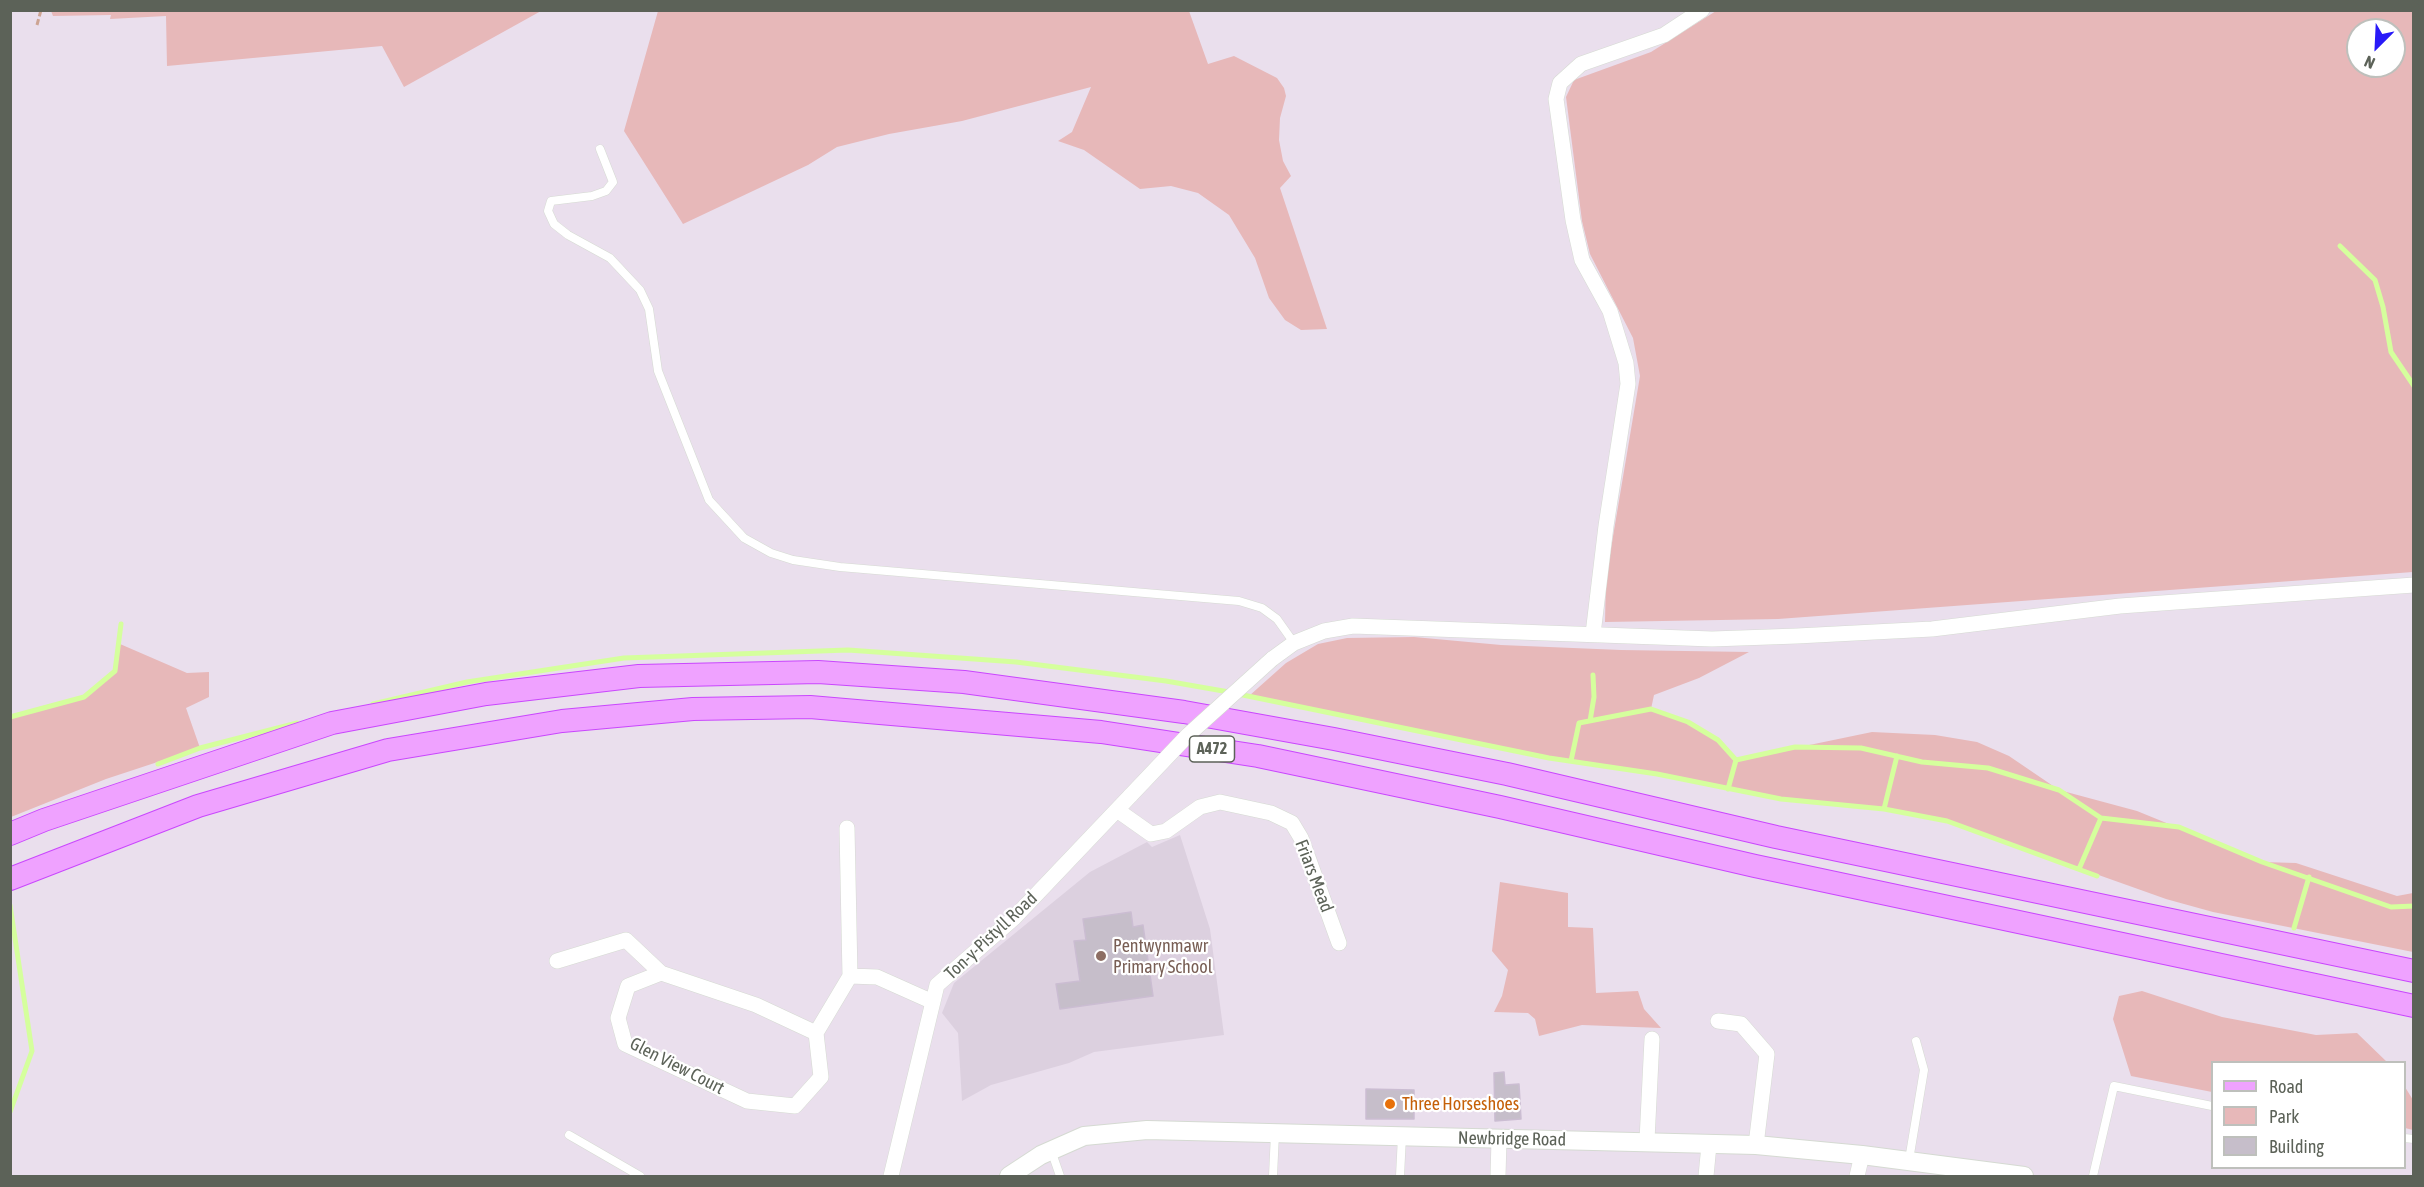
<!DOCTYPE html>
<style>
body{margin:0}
#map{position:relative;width:2424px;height:1187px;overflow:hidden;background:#eadfed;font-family:"Asap Condensed",sans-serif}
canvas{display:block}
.frame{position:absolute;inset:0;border:12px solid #5c6258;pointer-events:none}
.legend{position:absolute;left:2211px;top:1061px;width:195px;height:108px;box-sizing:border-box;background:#fff;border:2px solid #bec0bc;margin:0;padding:8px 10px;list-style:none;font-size:18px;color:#5c6258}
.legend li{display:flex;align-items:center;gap:12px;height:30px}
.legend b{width:30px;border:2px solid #bec0bc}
.north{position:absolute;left:2346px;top:18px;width:60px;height:60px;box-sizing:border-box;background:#fff;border:2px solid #bec0bc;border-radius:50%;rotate:204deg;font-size:16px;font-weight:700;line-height:24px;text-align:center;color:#5c6258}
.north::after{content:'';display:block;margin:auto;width:21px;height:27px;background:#291af8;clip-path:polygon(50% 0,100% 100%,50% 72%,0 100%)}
</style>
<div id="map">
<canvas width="2424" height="1187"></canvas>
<div class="frame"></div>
<ul class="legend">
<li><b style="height:8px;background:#efa2ff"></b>Road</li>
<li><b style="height:16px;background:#e7b8b9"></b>Park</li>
<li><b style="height:16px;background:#c6beca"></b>Building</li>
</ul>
<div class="north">N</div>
</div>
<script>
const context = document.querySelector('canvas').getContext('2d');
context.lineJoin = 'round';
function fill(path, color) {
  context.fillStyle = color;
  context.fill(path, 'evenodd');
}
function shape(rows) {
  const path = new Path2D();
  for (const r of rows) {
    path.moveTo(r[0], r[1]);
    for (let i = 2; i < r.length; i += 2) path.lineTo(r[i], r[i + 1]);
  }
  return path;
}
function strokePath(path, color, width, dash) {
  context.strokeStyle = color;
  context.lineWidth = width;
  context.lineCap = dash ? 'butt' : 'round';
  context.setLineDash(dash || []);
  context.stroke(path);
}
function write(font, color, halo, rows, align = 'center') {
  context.font = font + ' "Asap Condensed",sans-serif';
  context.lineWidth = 4.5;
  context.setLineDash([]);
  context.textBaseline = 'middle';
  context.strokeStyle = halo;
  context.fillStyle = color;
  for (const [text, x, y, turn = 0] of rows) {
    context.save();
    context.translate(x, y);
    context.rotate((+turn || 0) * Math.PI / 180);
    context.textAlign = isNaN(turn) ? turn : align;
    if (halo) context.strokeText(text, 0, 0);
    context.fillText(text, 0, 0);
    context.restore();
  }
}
const education = shape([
 [1180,835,1210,929,1224,1035,1094,1052,1069,1063,991,1085,962,1101,958,1033,942,1013,954,983,1090,872,1147,842,1152,847]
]);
const green = shape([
 [51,11,51,10,541,11,404,87,382,46,167,66,166,16,110,19,111,15,53,16],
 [658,11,1189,11,1208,64,1234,56,1277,78,1284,88,1286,96,1280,118,1279,140,1283,161,1291,176,1280,188,1327,329,1301,330,1285,320,1269,298,1255,258,1229,215,1198,193,1171,186,1140,189,1084,150,1058,141,1072,132,1091,87,962,121,889,134,837,147,808,165,683,224,624,131],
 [1716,11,2413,11,2413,572,1778,619,1605,622,1606,578,1640,376,1633,338,1590,254,1582,221,1566,97,1574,80,1651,52],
 [2358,30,2394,30,2394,66,2358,66],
 [1414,637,1501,645,1621,650,1749,652,1699,678,1654,695,1651,709,1688,722,1718,740,1737,760,1872,732,1935,735,1977,742,2009,756,2059,790,2137,811,2262,862,2296,863,2397,896,2413,893,2413,952,2213,912,2166,899,1947,821,1884,809,1781,799,1657,774,1549,758,1249,696,1286,663,1318,644,1347,638],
 [120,644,187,673,209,672,209,697,186,708,200,748,106,779,11,817,11,717,84,696,114,671],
 [1500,882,1568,893,1568,927,1593,928,1596,993,1638,991,1644,1009,1661,1028,1582,1025,1539,1036,1535,1019,1528,1013,1494,1012,1502,996,1508,970,1492,951],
 [2142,991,2222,1017,2316,1035,2357,1033,2387,1062,2212,1062,2212,1092,2131,1076,2113,1019,2119,996],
 [2405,1087,2413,1100,2413,1130,2405,1128]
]);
const stream = shape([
 [2340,246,2375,280,2383,307,2391,352,2414,386],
 [1238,694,1549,758,1657,774,1781,799,1884,809,1947,821,2097,876],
 [373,704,467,682,624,658,848,650,1016,662,1166,681,1229,692],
 [10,717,84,697,115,671,121,624],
 [1590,721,1594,697,1593,675],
 [1571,761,1579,723,1651,709,1688,722,1718,740,1736,760,1795,747,1861,748,1922,762,1988,768,2059,790,2101,818,2179,827,2262,862,2391,907,2414,906],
 [158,764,200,748,297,723],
 [1728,789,1736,760],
 [1884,809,1897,756],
 [2079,869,2101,818],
 [10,905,32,1051,10,1112],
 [2294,928,2309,877]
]);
const building = shape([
 [1131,912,1133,927,1143,925,1153,996,1060,1009,1056,984,1080,981,1074,941,1086,940,1083,919,1131,912],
 [1504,1072,1505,1085,1519,1084,1521,1119,1495,1121,1494,1073,1504,1072],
 [1366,1089,1414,1090,1414,1119,1366,1119,1366,1089]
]);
const path = shape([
 [37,25,41,10]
]);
const service = shape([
 [600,149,613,182,606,191,592,196,551,201,548,211,554,224,568,235,610,258,640,290,649,309,658,371,709,500,744,538,771,553,793,560,840,567,1239,601,1262,608,1277,619,1294,643],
 [569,1135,640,1176],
 [2404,1138,2414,1139],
 [1051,1150,1060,1176],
 [1909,1160,1924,1070,1916,1041],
 [1273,1176,1275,1133],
 [1400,1176,1402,1136],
 [2093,1176,2114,1086,2212,1106]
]);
const minor = shape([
 [1593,634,1606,526,1628,384,1626,363,1610,311,1582,260,1573,220,1556,99,1560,83,1581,64,1664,35,1702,10],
 [1272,659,1294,643,1324,631,1353,626,1712,639,1797,636,1932,629,2120,606,2414,585],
 [1117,810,1151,834,1166,831,1200,807,1220,802,1271,813,1292,823,1301,838,1339,943],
 [847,828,850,976],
 [557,961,626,940,661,973],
 [661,973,756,1005,816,1033,821,1077,795,1106,747,1101,625,1044,618,1018,628,986,661,973],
 [1718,1021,1741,1024,1767,1054,1756,1145],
 [816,1033,850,976,877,977,933,1002],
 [1647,1140,1652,1039],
 [891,1176,937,985,1014,918,1131,795],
 [1498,1176,1499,1140],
 [1706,1176,1709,1145],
 [1857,1176,1862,1155]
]);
const tertiary = shape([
 [1009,1176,1041,1155,1084,1136,1147,1130,1756,1145,1862,1155,2024,1176]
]);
const primary = shape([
 [10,834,44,820,332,723,486,694,639,676,818,672,964,682,1184,712,1334,739,1507,774,1776,837,2414,971],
 [10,879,198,806,388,750,562,721,693,709,810,707,1101,732,1258,756,1500,807,1755,866,2414,1006]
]);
const minorBridge = shape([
 [1131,795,1188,735,1272,659]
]);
const markers = [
 [1101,956,6,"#8d6e63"],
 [1390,1104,6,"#e8710a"]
];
const shields = [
 [1212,749,45]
];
const shieldNames = [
 ["A472",1212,749]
];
const streetNames = [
 ["Friars Mead",1314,876,69],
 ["Ton-y-Pistyll Road",991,936,-43],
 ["Glen View Court",677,1066,27],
 ["Newbridge Road",1512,1139,1]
];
const educationNames = [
 ["Pentwynmawr",1113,946],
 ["Primary School",1113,967]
];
const foodNames = [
 ["Three Horseshoes",1402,1104]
];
fill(education, '#dcd0df');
fill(green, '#e7b8b9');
strokePath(stream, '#d5ff9d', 5);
fill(building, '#c6beca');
strokePath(building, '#cbbdd2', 1.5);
strokePath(service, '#d5dad2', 9);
strokePath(minor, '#d5dad2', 16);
strokePath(tertiary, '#d5dad2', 20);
strokePath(primary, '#c947fd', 24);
strokePath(path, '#cda493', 3, [6, 3]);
strokePath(service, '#fff', 8);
strokePath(minor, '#fff', 15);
strokePath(tertiary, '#fff', 18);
strokePath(primary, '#efa2ff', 22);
strokePath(minorBridge, '#d5dad2', 16, []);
strokePath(minorBridge, '#fff', 15);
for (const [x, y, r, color] of markers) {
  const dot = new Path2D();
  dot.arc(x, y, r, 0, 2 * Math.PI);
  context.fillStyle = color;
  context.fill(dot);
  strokePath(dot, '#fff', 2);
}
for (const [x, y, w] of shields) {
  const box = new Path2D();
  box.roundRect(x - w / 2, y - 13, w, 26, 4.5);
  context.fillStyle = '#fff';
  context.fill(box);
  strokePath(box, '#5c6258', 1.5);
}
write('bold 16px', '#5c6258', null, shieldNames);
write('18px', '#5c6258', '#fff', streetNames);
write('18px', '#785e54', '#fff', educationNames, 'left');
write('18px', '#c56008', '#fff', foodNames, 'left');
</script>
